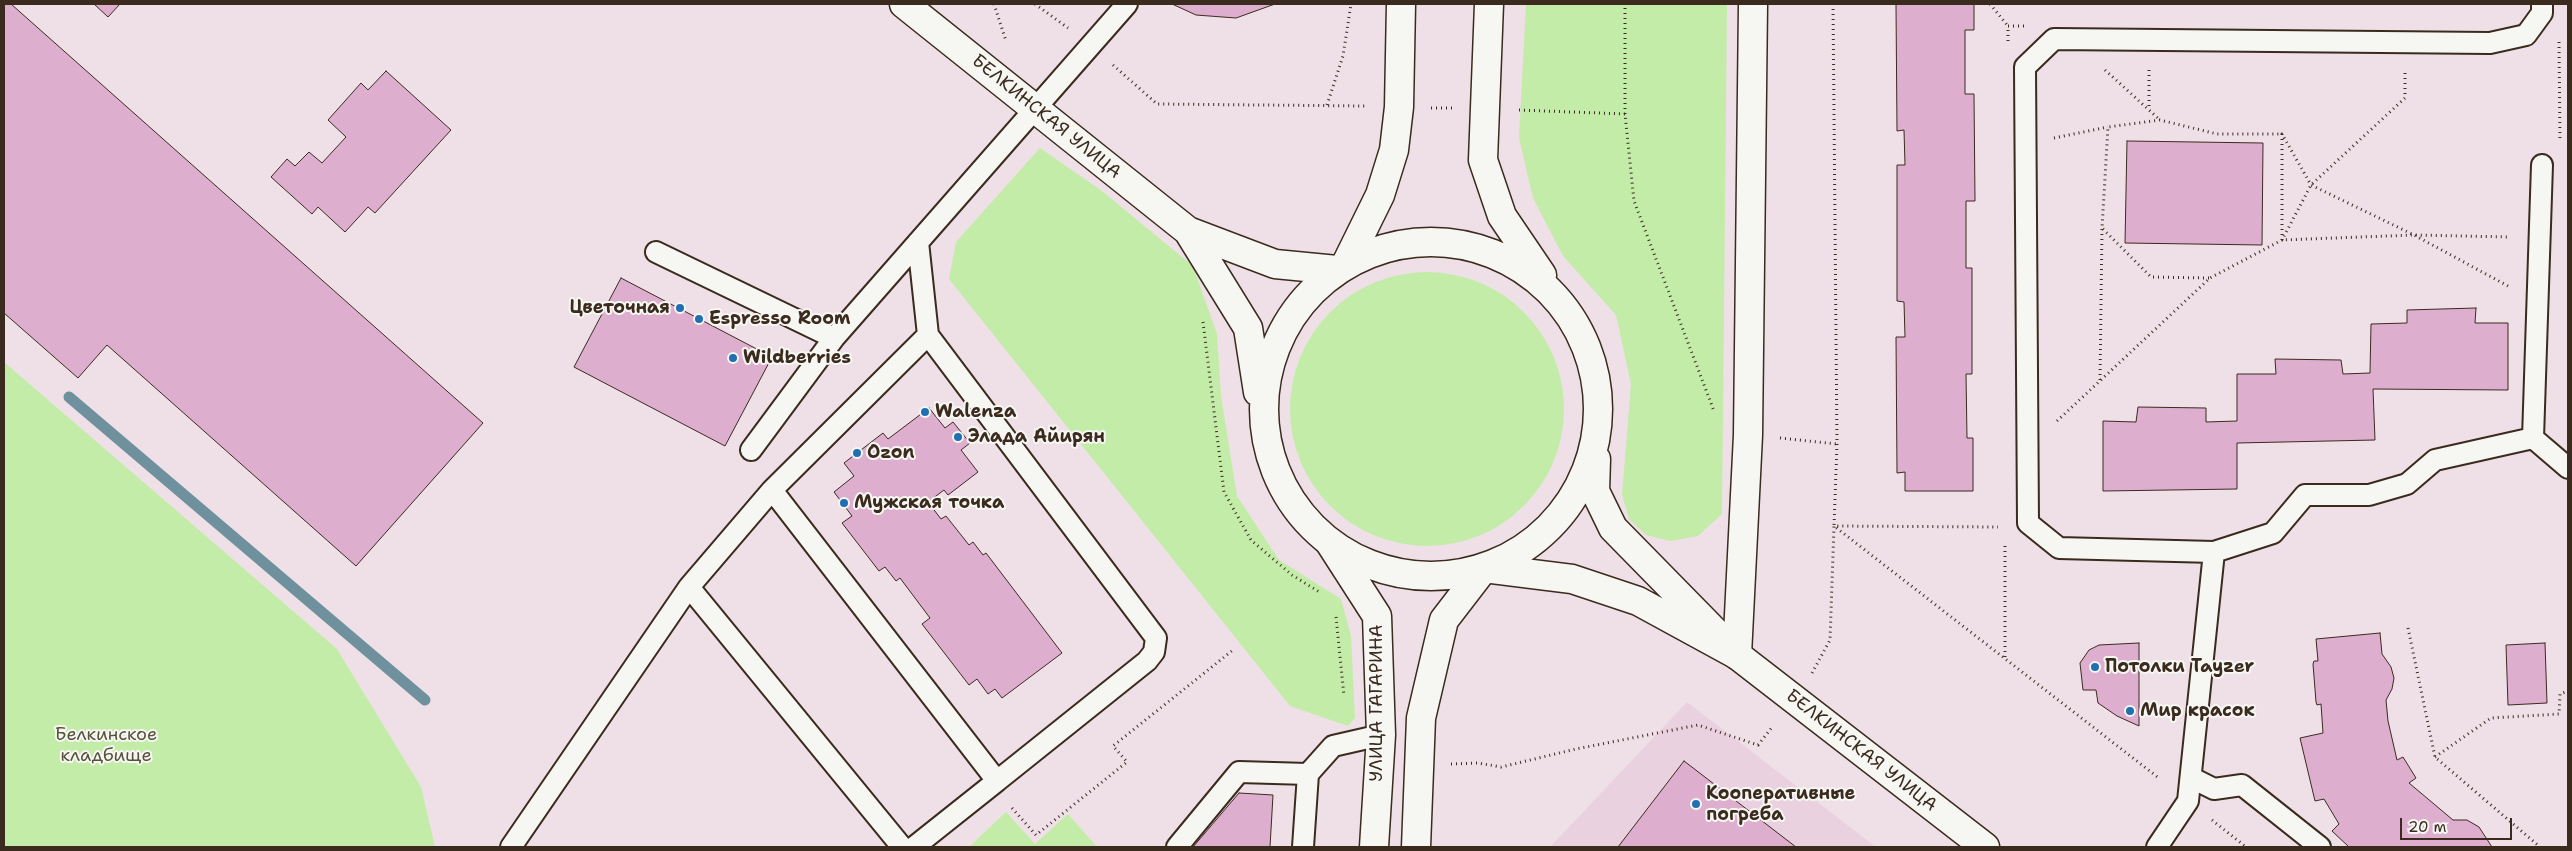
<!DOCTYPE html>
<meta charset="utf-8">
<style>
body{margin:0}
#map{position:relative;width:2572px;height:851px;overflow:hidden;background:#efe0e7;font-family:"Shantell Sans",sans-serif}
canvas{display:block}
.frame{position:absolute;inset:0;border:5px solid #3b2a1e;pointer-events:none}
.scale{position:absolute;left:2400px;top:818px;width:112px;height:22px;box-sizing:border-box;border:2px solid #3b2a1e;border-top:0;padding-left:6px;font-size:15px;line-height:18px;white-space:nowrap;color:#3b2a1e;-webkit-text-stroke:4px #f6f6f2;paint-order:stroke}
</style>
<div id="map">
<canvas width="2572" height="851"></canvas>
<div class="frame"></div>
<div class="scale">20 m</div>
</div>
<script>
const context = document.querySelector('canvas').getContext('2d');
context.lineJoin = 'round';
function fill(path, color) {
  context.fillStyle = color;
  context.fill(path, 'evenodd');
}
function shape(rows) {
  const path = new Path2D();
  for (const r of rows) {
    if (r.length === 3) {
      path.moveTo(r[0] + r[2], r[1]);
      path.arc(r[0], r[1], r[2], 0, 2 * Math.PI);
      continue;
    }
    path.moveTo(r[0], r[1]);
    for (let i = 2; i < r.length; i += 2) path.lineTo(r[i], r[i + 1]);
  }
  return path;
}
function strokePath(path, color, width, dash) {
  context.strokeStyle = color;
  context.lineWidth = width;
  context.lineCap = dash ? 'butt' : 'round';
  context.setLineDash(dash || []);
  context.stroke(path);
}
function write(font, color, halo, rows, align = 'center') {
  context.font = font + ' "Shantell Sans",sans-serif';
  context.lineWidth = 4;
  context.setLineDash([]);
  context.textBaseline = 'middle';
  context.strokeStyle = halo;
  context.fillStyle = color;
  for (const [text, x, y, turn = 0] of rows) {
    context.save();
    context.translate(x, y);
    context.rotate((+turn || 0) * Math.PI / 180);
    context.textAlign = isNaN(turn) ? turn : align;
    if (halo) context.strokeText(text, 0, 0);
    context.fillText(text, 0, 0);
    context.restore();
  }
}
const built = shape([
 [1687,702,1876,847,1550,847]
]);
const green = shape([
 [1526,4,1727,4,1722,514,1698,536,1670,541,1646,535,1629,519,1622,495,1631,384,1616,315,1563,256,1533,198,1519,138],
 [1040,148,1102,191,1193,266,1217,334,1221,396,1237,496,1279,560,1341,599,1351,636,1355,718,1348,726,1290,706,949,279,956,242],
 [1427,409,137],
 [4,362,337,649,421,787,435,847,4,847],
 [1006,812,1035,844,1068,814,1097,847,969,847]
]);
const stream = shape([
 [69,397,425,700]
]);
const building = shape([
 [4,4,11,4,483,423,356,566,107,345,78,378,4,313,4,4],
 [94,4,120,4,108,17,94,4],
 [1172,4,1275,4,1236,18,1196,15,1172,4],
 [1896,4,1974,4,1974,30,1965,30,1965,94,1974,94,1975,201,1966,201,1966,268,1972,268,1972,374,1966,374,1967,438,1973,438,1973,491,1905,491,1905,472,1897,473,1896,337,1905,337,1904,302,1897,301,1897,165,1905,165,1904,130,1897,131,1896,4],
 [386,71,451,130,375,213,368,207,345,232,318,207,312,214,271,177,287,159,295,166,309,152,322,163,346,137,328,120,361,83,368,90,386,71],
 [2127,141,2263,143,2262,245,2125,243,2127,141],
 [621,278,772,357,725,446,574,367,621,278],
 [2476,308,2475,323,2508,323,2508,390,2373,389,2375,440,2237,443,2237,489,2103,491,2103,421,2136,422,2138,407,2206,408,2206,422,2237,421,2237,374,2276,374,2275,359,2341,360,2343,374,2370,373,2371,324,2407,323,2407,310,2476,308],
 [929,408,945,428,953,422,970,443,961,450,978,472,948,495,944,490,928,502,941,519,946,516,969,545,973,542,983,555,986,553,1062,653,1002,698,995,689,988,694,977,679,969,685,922,624,930,618,900,578,896,581,885,567,879,571,842,523,852,516,834,492,854,476,844,463,883,433,888,439,929,408],
 [2380,633,2382,654,2391,667,2394,678,2392,689,2386,700,2388,721,2397,760,2403,757,2416,778,2409,783,2453,820,2467,820,2479,827,2492,847,2349,847,2332,831,2339,824,2324,799,2315,801,2300,738,2323,733,2321,704,2317,705,2316,702,2313,664,2314,661,2318,661,2316,639,2380,633],
 [2139,643,2139,726,2117,716,2098,703,2096,690,2083,690,2080,663,2089,650,2099,645,2139,643],
 [2545,643,2547,703,2508,705,2506,645,2545,643],
 [1684,761,1796,847,1618,847,1684,761],
 [1239,793,1273,795,1270,847,1193,847,1239,793]
]);
const path = shape([
 [994,4,1006,41],
 [1035,4,1068,28],
 [1833,4,1837,444,1834,526,2160,779],
 [1990,4,2008,26],
 [2008,41,2008,26,2024,26],
 [2559,42,2560,141],
 [1113,65,1157,104,1365,106],
 [2105,70,2160,120],
 [2149,70,2149,109],
 [1327,105,1343,56,1351,4],
 [1431,108,1453,108],
 [1519,110,1625,114,1634,201,1714,411],
 [1625,114,1625,4],
 [2054,138,2108,127],
 [2209,278,2151,277,2102,228,2108,127,2160,120,2217,134,2282,134],
 [2508,286,2414,235,2311,185,2282,134,2282,240,2414,235,2510,237],
 [1203,322,1224,492,1251,540,1292,575,1321,593],
 [2100,380,2102,228],
 [2057,421,2210,278,2282,240,2311,185,2405,98,2405,70],
 [1780,438,1837,444],
 [1336,617,1344,696],
 [2408,628,2435,757,2540,847],
 [2005,657,2005,542],
 [1812,673,1830,640,1834,526,1998,527],
 [2435,757,2491,718,2559,714,2560,694,2568,691],
 [1451,764,1478,763,1501,767,1576,749,1698,725,1758,745,1773,726],
 [1012,808,1036,835,1127,762,1113,746,1233,650],
 [2212,820,2246,847]
]);
const lane = shape([
 [2542,165,2533,438,2568,468],
 [918,242,928,335,1156,638,1154,652,1147,661,997,781,772,490,928,335],
 [656,252,834,338,1127,4],
 [751,450,834,338],
 [772,490,689,587,902,847],
 [2214,552,2273,533,2305,495,2369,495,2407,484,2435,460,2533,438],
 [2192,778,2214,789,2242,785,2320,847],
 [511,847,689,587],
 [914,847,997,781],
 [1177,847,1239,772,1308,774,1333,746,1381,735],
 [1303,847,1308,774],
 [2157,847,2188,801,2214,552,2059,548,2028,523,2025,67,2054,39,2490,43,2526,35,2542,13,2542,4]
]);
const street = shape([
 [1330,543,1377,616,1381,735,1374,847],
 [1737,655,1748,435,1753,4],
 [1416,847,1421,718,1444,620,1484,568]
]);
const secondary = shape([
 [904,4,1188,231,1275,264,1337,270],
 [1489,4,1483,160,1502,216,1542,275],
 [1188,231,1248,328,1258,392],
 [1431,409,167],
 [1347,262,1380,195,1394,150,1399,107,1401,4],
 [1596,459,1595,491,1613,528,1719,636],
 [1484,568,1572,579,1638,601,1737,655,1985,847]
]);
const markers = [
 [680,308,5,"#1f6fb2"],
 [699,319,5,"#1f6fb2"],
 [733,358,5,"#1f6fb2"],
 [925,412,5,"#1f6fb2"],
 [958,437,5,"#1f6fb2"],
 [857,453,5,"#1f6fb2"],
 [844,503,5,"#1f6fb2"],
 [2095,667,5,"#1f6fb2"],
 [2130,711,5,"#1f6fb2"],
 [1696,804,5,"#1f6fb2"]
];
const streetNames = [
 ["БЕЛКИНСКАЯ УЛИЦА",1046,117,39],
 ["УЛИЦА ГАГАРИНА",1377,703,-90],
 ["БЕЛКИНСКАЯ УЛИЦА",1861,751,38]
];
const poiNames = [
 ["Цветочная",670,308,"right"],
 ["Espresso Room",709,319],
 ["Wildberries",743,358],
 ["Walenza",935,412],
 ["Элада Айирян",968,437],
 ["Ozon",867,453],
 ["Мужская точка",854,503],
 ["Потолки Tayzer",2105,667],
 ["Мир красок",2140,711],
 ["Кооперативные",1706,794],
 ["погреба",1706,815]
];
const parkNames = [
 ["Белкинское",106,735],
 ["кладбище",106,756]
];
fill(built, '#ead1e0');
fill(green, '#c2eca8');
strokePath(stream, '#6f919e', 11);
fill(building, '#deaece');
strokePath(building, '#3b2a1e', 1);
strokePath(lane, '#3b2a1e', 24);
strokePath(street, '#3b2a1e', 31);
strokePath(secondary, '#3b2a1e', 31);
strokePath(path, '#3b2a1e', 3, [1, 4]);
strokePath(lane, '#f6f6f2', 20);
strokePath(street, '#f6f6f2', 28);
strokePath(secondary, '#f6f6f2', 28);
for (const [x, y, r, color] of markers) {
  const dot = new Path2D();
  dot.arc(x, y, r, 0, 2 * Math.PI);
  context.fillStyle = color;
  context.fill(dot);
  strokePath(dot, '#f6f6f2', 2);
}
write('18px', '#3b2a1e', '#f6f6f2', streetNames);
write('bold 18px', '#3b2a1e', '#f6f6f2', poiNames, 'left');
write('18px', '#56513a', '#f6f6f2', parkNames);
</script>
